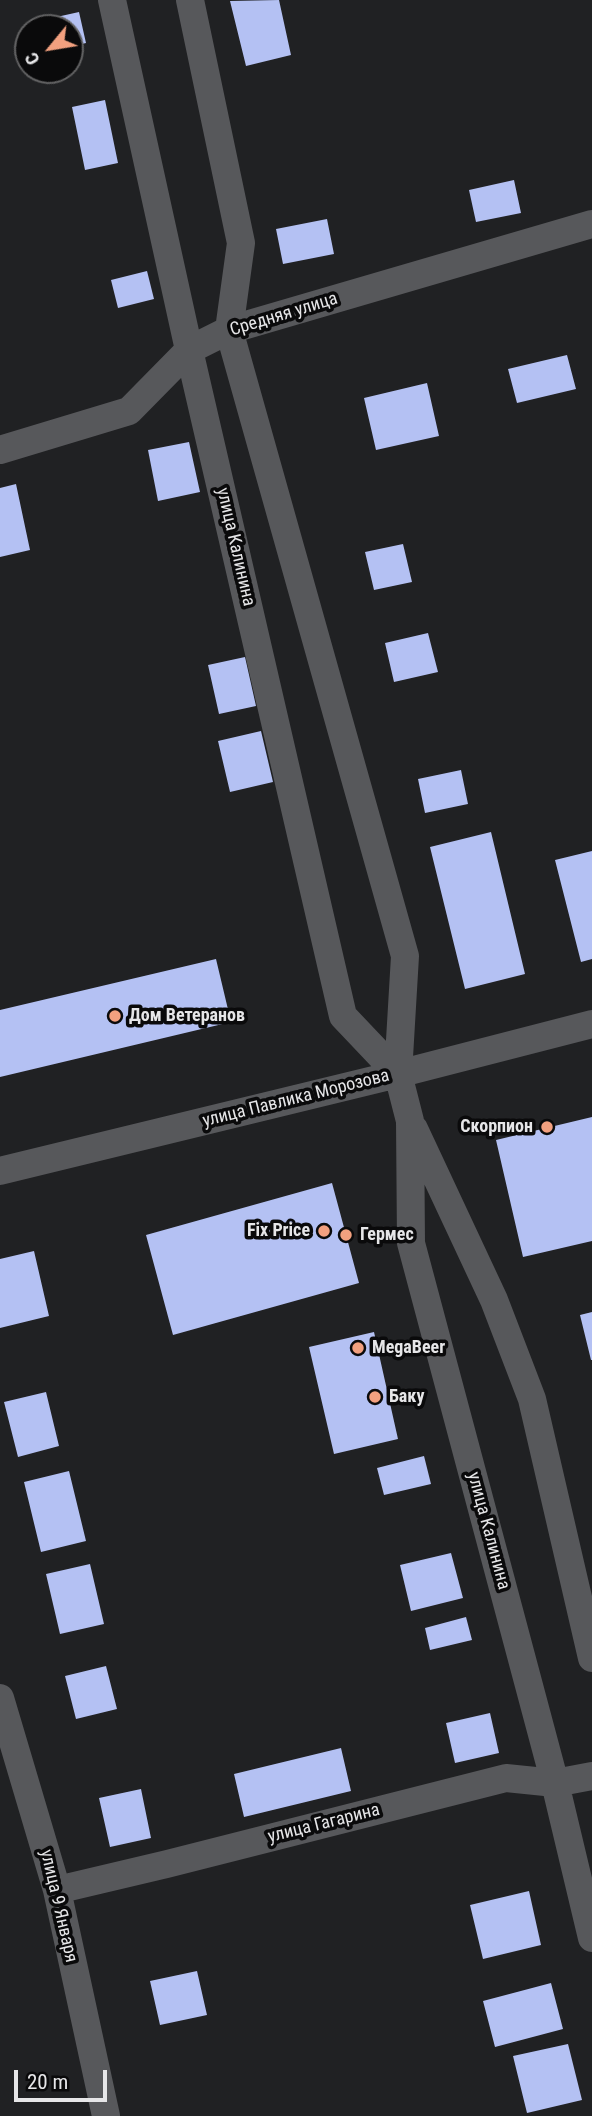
<!DOCTYPE html>
<meta charset="utf-8">
<style>
body{margin:0}
#map{position:relative;width:592px;height:2116px;overflow:hidden;background:#202123;font-family:"Roboto Condensed",sans-serif}
canvas{display:block}
.north{position:absolute;left:14px;top:14px;width:70px;height:70px;box-sizing:border-box;background:#0a0a0b;border:2px solid #626263;border-radius:50%;rotate:240deg;font-size:19px;font-weight:700;line-height:28px;text-align:center;color:#e6e6e8}
.north::after{content:'';display:block;margin:auto;width:24px;height:32px;background:#f2a07f;clip-path:polygon(50% 0,100% 100%,50% 72%,0 100%)}
.scale{position:absolute;left:14px;top:2070px;width:93px;height:32px;box-sizing:border-box;border:4px solid #e6e6e8;border-top:0;padding-left:9px;font-size:21px;line-height:24px;white-space:nowrap;color:#e6e6e8;-webkit-text-stroke:5px #0a0a0b;paint-order:stroke}
</style>
<div id="map">
<canvas width="592" height="2116"></canvas>
<div class="north">С</div>
<div class="scale">20 m</div>
</div>
<script>
const context = document.querySelector('canvas').getContext('2d');
context.lineJoin = 'round';
function fill(path, color) {
  context.fillStyle = color;
  context.fill(path, 'evenodd');
}
function shape(rows) {
  const path = new Path2D();
  for (const r of rows) {
    path.moveTo(r[0], r[1]);
    for (let i = 2; i < r.length; i += 2) path.lineTo(r[i], r[i + 1]);
  }
  return path;
}
function strokePath(path, color, width, dash) {
  context.strokeStyle = color;
  context.lineWidth = width;
  context.lineCap = dash ? 'butt' : 'round';
  context.setLineDash(dash || []);
  context.stroke(path);
}
function write(font, color, halo, rows, align = 'center') {
  context.font = font + ' "Roboto Condensed",sans-serif';
  context.lineWidth = 7;
  context.setLineDash([]);
  context.textBaseline = 'middle';
  context.strokeStyle = halo;
  context.fillStyle = color;
  for (const [text, x, y, turn = 0] of rows) {
    context.save();
    context.translate(x, y);
    context.rotate((+turn || 0) * Math.PI / 180);
    context.textAlign = isNaN(turn) ? turn : align;
    if (halo) context.strokeText(text, 0, 0);
    context.fillText(text, 0, 0);
    context.restore();
  }
}
const building = shape([
 [279,0,291,55,246,66,230,1],
 [79,12,86,43,70,47,70,28,54,28,52,18],
 [105,100,118,163,85,170,72,107],
 [514,180,521,213,476,222,469,190],
 [327,219,334,254,283,264,276,229],
 [147,271,154,299,118,308,111,280],
 [567,355,576,389,517,403,508,369],
 [427,383,439,436,376,450,364,398],
 [189,442,200,492,158,501,148,450],
 [16,484,30,550,0,557,0,488],
 [403,544,412,582,374,590,365,552],
 [428,633,438,672,394,682,385,643],
 [245,657,256,706,219,714,208,665],
 [261,731,273,782,230,792,218,741],
 [461,770,468,804,425,813,418,779],
 [491,832,525,974,465,989,430,847],
 [592,851,592,959,581,962,555,860],
 [216,959,231,1022,0,1077,0,1010],
 [592,1117,592,1241,523,1257,496,1140],
 [332,1183,359,1283,173,1335,146,1235],
 [34,1251,49,1316,0,1328,0,1259],
 [592,1312,592,1360,591,1360,580,1315],
 [374,1332,398,1439,334,1454,309,1347],
 [46,1392,59,1446,18,1457,4,1402],
 [424,1456,431,1484,384,1495,377,1468],
 [69,1471,86,1541,41,1552,24,1482],
 [451,1553,463,1598,411,1611,400,1565],
 [90,1564,104,1624,60,1634,46,1574],
 [466,1617,472,1640,430,1650,425,1628],
 [106,1666,117,1709,76,1719,65,1676],
 [490,1713,499,1753,455,1763,446,1723],
 [341,1748,351,1791,244,1817,234,1774],
 [141,1789,151,1838,110,1847,99,1798],
 [529,1891,541,1945,483,1959,470,1905],
 [197,1971,207,2015,160,2025,150,1981],
 [551,1983,563,2029,495,2047,483,2001],
 [568,2044,582,2100,527,2113,513,2056]
]);
const minor = shape([
 [112,0,189,350,343,1016,398,1074,410,1121,411,1243,555,1783,592,1938],
 [190,0,241,243,229,330,405,956,398,1074],
 [0,450,129,411,189,350,229,330,592,224],
 [414,1129,494,1300,532,1399,592,1658],
 [0,1171,398,1074,592,1024],
 [0,1698,57,1890,106,2116],
 [57,1890,167,1864,506,1778,555,1783,592,1776]
]);
const markers = [
 [115,1016,7,"#f2a07f"],
 [547,1127,7,"#f2a07f"],
 [324,1231,7,"#f2a07f"],
 [346,1235,7,"#f2a07f"],
 [358,1348,7,"#f2a07f"],
 [375,1397,7,"#f2a07f"]
];
const streetNames = [
 ["Средняя улица",284,315,-17],
 ["улица Калинина",235,547,77],
 ["улица Павлика Морозова",296,1099,-14],
 ["улица Калинина",488,1531,75],
 ["улица Гагарина",324,1824,-14],
 ["улица 9 Января",58,1906,77]
];
const poiNames = [
 ["Дом Ветеранов",129,1016],
 ["Скорпион",533,1127,"right"],
 ["Fix Price",310,1231,"right"],
 ["Гермес",360,1235],
 ["MegaBeer",372,1348],
 ["Баку",389,1397]
];
fill(building, '#b4c1f3');
strokePath(minor, '#57585b', 28);
for (const [x, y, r, color] of markers) {
  const dot = new Path2D();
  dot.arc(x, y, r, 0, 2 * Math.PI);
  context.fillStyle = color;
  context.fill(dot);
  strokePath(dot, '#0a0a0b', 2.5);
}
write('18px', '#e6e6e8', '#0a0a0b', streetNames);
write('bold 18px', '#e6e6e8', '#0a0a0b', poiNames, 'left');
</script>
